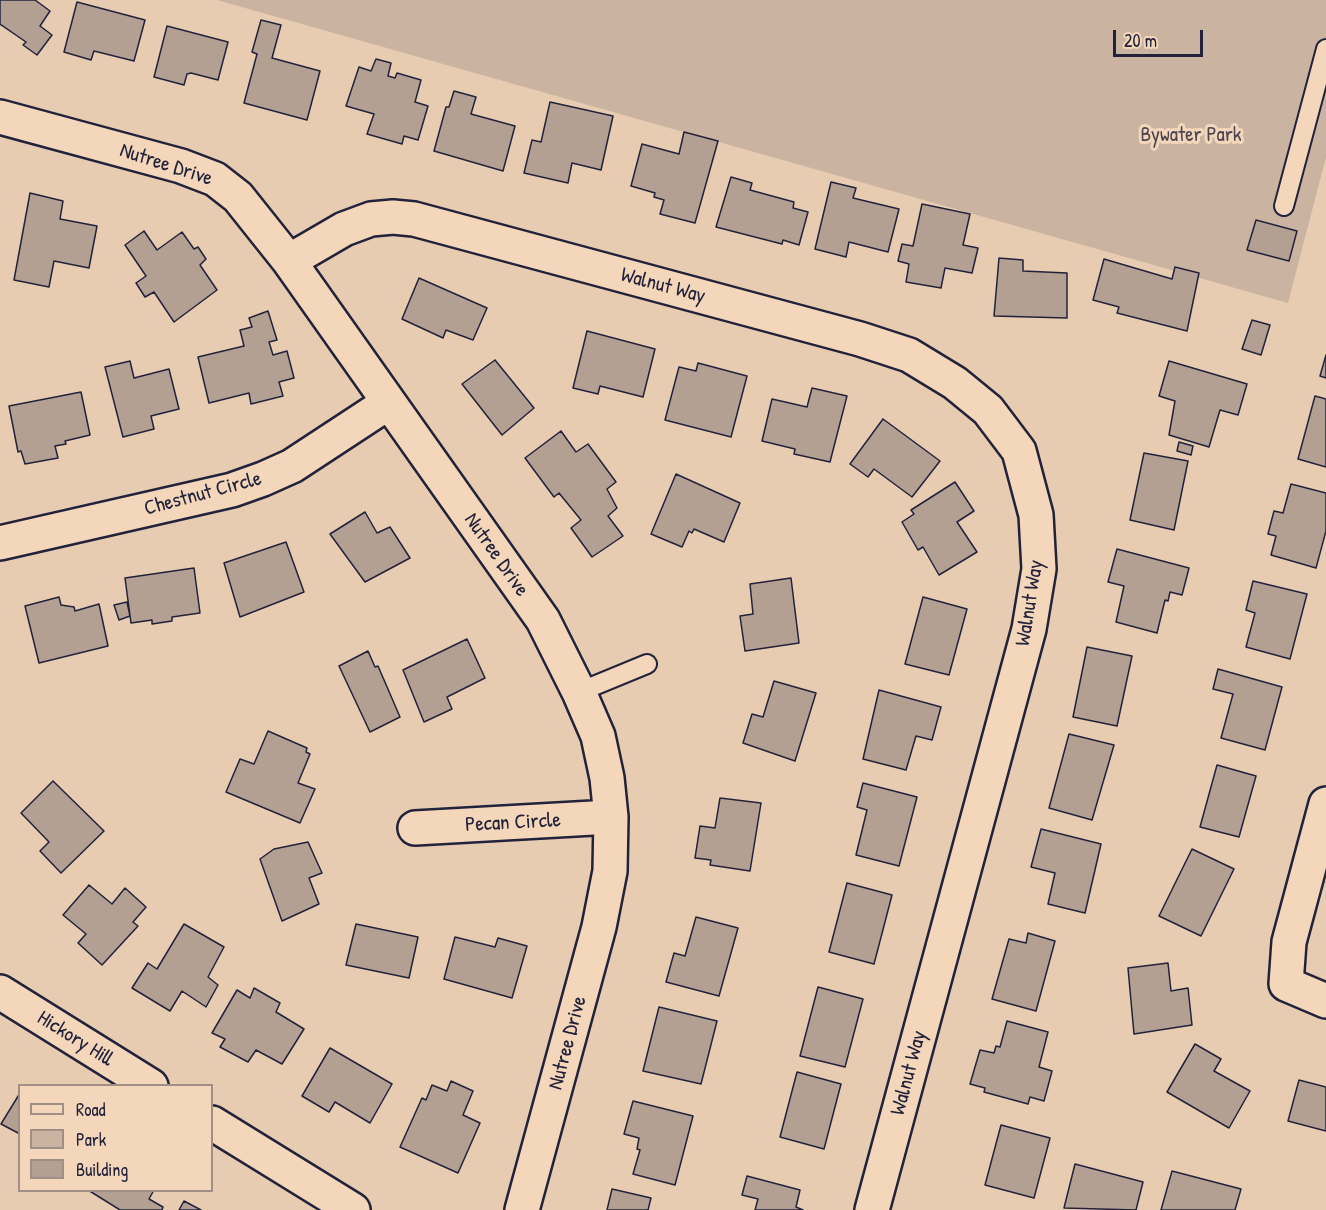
<!DOCTYPE html>
<style>
body{margin:0}
#map{position:relative;width:1326px;height:1210px;overflow:hidden;background:#e7ccb2;font-family:"Patrick Hand",sans-serif}
canvas{display:block}
.legend{position:absolute;left:18px;top:1084px;width:195px;height:108px;box-sizing:border-box;background:#f4d7ba;border:2px solid #a08f87;margin:0;padding:8px 10px;list-style:none;font-size:18px;color:#22223b}
.legend li{display:flex;align-items:center;gap:12px;height:30px}
.legend b{width:30px;border:2px solid #a08f87}
.scale{position:absolute;left:1113px;top:30px;width:90px;height:27px;box-sizing:border-box;border:3px solid #22223b;border-top:0;padding-left:8px;font-size:18px;line-height:21px;white-space:nowrap;color:#22223b;-webkit-text-stroke:4px #f4d7ba;paint-order:stroke}
</style>
<div id="map">
<canvas width="1326" height="1210"></canvas>
<ul class="legend">
<li><b style="height:8px;background:#f4d7ba"></b>Road</li>
<li><b style="height:16px;background:#cab3a1"></b>Park</li>
<li><b style="height:16px;background:#b49f93"></b>Building</li>
</ul>
<div class="scale">20 m</div>
</div>
<script>
const context = document.querySelector('canvas').getContext('2d');
context.lineJoin = 'round';
function fill(path, color) {
  context.fillStyle = color;
  context.fill(path, 'evenodd');
}
function shape(rows) {
  const path = new Path2D();
  for (const r of rows) {
    path.moveTo(r[0], r[1]);
    for (let i = 2; i < r.length; i += 2) path.lineTo(r[i], r[i + 1]);
  }
  return path;
}
function strokePath(path, color, width, dash) {
  context.strokeStyle = color;
  context.lineWidth = width;
  context.lineCap = dash ? 'butt' : 'round';
  context.setLineDash(dash || []);
  context.stroke(path);
}
function write(font, color, halo, rows, align = 'center') {
  context.font = font + ' "Patrick Hand",sans-serif';
  context.lineWidth = 6;
  context.setLineDash([]);
  context.textBaseline = 'middle';
  context.strokeStyle = halo;
  context.fillStyle = color;
  for (const [text, x, y, turn = 0] of rows) {
    context.save();
    context.translate(x, y);
    context.rotate((+turn || 0) * Math.PI / 180);
    context.textAlign = isNaN(turn) ? turn : align;
    if (halo) context.strokeText(text, 0, 0);
    context.fillText(text, 0, 0);
    context.restore();
  }
}
const green = shape([
 [217,0,1326,0,1326,157,1288,303]
]);
const building = shape([
 [0,0,35,0,50,11,40,26,52,35,37,55,23,45,26,42,0,24,0,0],
 [77,2,145,20,134,61,94,51,91,60,64,52,77,2],
 [261,20,281,25,272,58,320,71,307,120,244,103,257,54,252,52,261,20],
 [167,26,228,42,218,80,191,73,187,74,184,85,154,77,167,26],
 [376,59,391,63,388,76,395,78,397,73,421,80,415,102,428,106,418,140,404,136,402,144,367,134,374,114,346,106,359,67,371,71,376,59],
 [454,91,476,97,471,114,515,126,503,171,434,151,446,107,449,107,454,91],
 [550,102,613,116,601,170,572,163,568,183,524,173,532,140,541,142,550,102],
 [684,132,718,141,695,223,660,214,664,200,654,197,655,193,631,186,642,144,679,154,684,132],
 [731,177,752,183,750,190,794,202,793,208,808,212,799,245,783,240,782,244,716,227,731,177],
 [831,182,856,188,853,198,899,209,888,252,849,242,846,257,815,249,831,182],
 [30,193,63,201,60,219,97,226,89,268,54,261,49,287,14,280,30,193],
 [922,204,970,214,963,245,978,248,972,273,945,268,941,288,906,282,909,264,898,261,902,244,913,246,922,204],
 [1256,220,1297,231,1289,261,1247,250,1256,220],
 [144,231,157,250,182,232,194,249,198,247,206,259,200,265,217,290,174,322,154,292,145,297,136,283,146,276,125,245,144,231],
 [999,258,1023,260,1023,271,1067,273,1067,318,994,316,999,258],
 [1104,259,1172,279,1175,267,1199,273,1187,331,1117,313,1119,307,1093,300,1104,259],
 [419,278,487,308,473,340,446,330,443,338,402,319,419,278],
 [268,311,277,340,269,342,273,355,287,351,294,378,279,382,283,396,251,404,249,393,209,403,198,357,244,346,240,330,252,327,249,318,268,311],
 [1252,320,1270,325,1261,355,1242,349,1252,320],
 [587,331,655,349,643,397,600,386,598,394,573,388,587,331],
 [1326,355,1326,378,1320,376,1326,355],
 [495,360,534,408,502,435,462,384,495,360],
 [130,361,134,378,169,369,179,409,151,416,154,429,123,437,105,367,130,361],
 [1169,361,1247,384,1238,415,1220,410,1209,447,1169,435,1175,401,1159,396,1169,361],
 [698,363,747,376,731,437,665,420,679,367,696,371,698,363],
 [812,388,847,396,830,462,794,454,795,449,762,441,772,399,807,407,812,388],
 [81,392,90,435,65,441,66,444,55,446,58,458,25,464,21,451,18,452,9,406,81,392],
 [1315,396,1326,399,1326,467,1298,459,1315,396],
 [883,419,940,461,912,497,874,469,868,477,850,464,883,419],
 [561,431,576,452,588,444,616,482,607,489,617,508,608,516,623,536,592,557,571,528,581,520,559,493,554,497,525,458,561,431],
 [1179,442,1193,446,1191,455,1177,451,1179,442],
 [1144,453,1188,461,1174,530,1130,520,1144,453],
 [676,474,740,503,724,542,694,529,692,533,689,531,682,547,651,534,676,474],
 [955,482,974,511,957,522,977,552,939,575,923,547,918,550,902,522,914,514,911,510,955,482],
 [1291,484,1326,493,1326,531,1316,568,1271,555,1276,536,1268,534,1274,511,1283,513,1291,484],
 [365,512,377,533,390,527,410,558,365,582,330,534,365,512],
 [286,542,304,592,240,617,224,563,286,542],
 [1117,549,1189,568,1182,595,1170,592,1168,601,1165,600,1157,633,1116,622,1124,586,1108,582,1117,549],
 [194,568,200,613,172,617,172,621,152,624,152,620,131,623,125,578,194,568],
 [791,578,799,643,745,651,740,616,753,614,750,584,791,578],
 [1253,581,1307,594,1290,659,1246,647,1255,613,1246,610,1253,581],
 [59,597,61,605,74,607,75,611,99,604,108,646,39,663,25,606,59,597],
 [923,597,967,609,949,675,905,664,923,597],
 [127,602,130,616,119,620,114,605,127,602],
 [467,639,485,678,447,697,452,709,424,722,403,670,467,639],
 [1087,647,1132,656,1117,726,1073,717,1087,647],
 [368,651,375,667,378,666,400,717,370,732,339,666,368,651],
 [1218,669,1282,687,1265,750,1221,738,1233,694,1213,689,1218,669],
 [774,681,816,693,795,761,743,743,752,714,763,717,774,681],
 [879,690,941,707,932,740,916,736,906,770,863,759,879,690],
 [268,731,307,748,306,752,310,754,298,783,315,789,300,823,226,792,240,759,254,764,268,731],
 [1069,734,1114,745,1092,820,1049,808,1069,734],
 [1217,765,1256,776,1239,837,1200,827,1217,765],
 [53,781,104,831,61,873,40,851,49,842,21,813,53,781],
 [863,783,917,797,899,866,856,855,867,810,857,807,863,783],
 [720,798,761,803,750,871,710,865,711,860,695,858,700,826,715,828,720,798],
 [1041,829,1101,844,1085,913,1048,904,1055,873,1031,867,1041,829],
 [308,842,322,873,309,878,319,904,282,921,260,859,274,849,308,842],
 [1192,849,1234,869,1201,936,1159,916,1192,849],
 [847,883,892,895,874,964,829,952,847,883],
 [89,885,112,904,125,888,146,907,133,922,138,926,102,965,78,943,86,934,63,915,89,885],
 [696,917,738,928,719,996,666,982,674,953,685,956,696,917],
 [184,924,224,947,208,977,218,985,206,1007,182,991,170,1011,132,988,148,963,157,969,184,924],
 [356,924,418,937,409,978,346,965,356,924],
 [1028,933,1055,941,1036,1011,992,999,1009,939,1026,943,1028,933],
 [455,937,495,947,498,938,527,946,512,998,444,979,455,937],
 [1168,963,1171,991,1188,988,1192,1025,1134,1034,1128,968,1168,963],
 [818,987,863,999,845,1067,800,1056,818,987],
 [254,988,280,1003,276,1012,304,1029,282,1064,256,1050,248,1062,220,1047,225,1039,212,1033,237,990,250,998,254,988],
 [659,1007,717,1021,701,1084,643,1071,659,1007],
 [1007,1021,1048,1032,1039,1067,1052,1071,1044,1101,1030,1097,1028,1104,984,1092,985,1088,970,1084,980,1050,994,1053,996,1046,1000,1047,1007,1021],
 [1195,1044,1221,1059,1214,1071,1250,1091,1229,1128,1167,1092,1195,1044],
 [330,1048,392,1084,370,1123,335,1102,329,1112,302,1096,330,1048],
 [797,1072,841,1084,824,1149,780,1137,797,1072],
 [1299,1080,1326,1087,1326,1131,1288,1121,1299,1080],
 [451,1081,473,1091,463,1115,480,1123,458,1173,400,1147,422,1098,426,1100,432,1085,447,1091,451,1081],
 [20,1093,20,1134,1,1124,20,1093],
 [633,1101,693,1116,675,1185,633,1174,640,1150,637,1149,639,1138,624,1134,633,1101],
 [1001,1125,1050,1138,1034,1198,985,1185,1001,1125],
 [1075,1164,1143,1182,1136,1210,1064,1208,1075,1164],
 [1172,1171,1241,1189,1235,1210,1161,1210,1172,1171],
 [747,1176,800,1190,796,1207,803,1210,755,1210,758,1199,742,1195,747,1176],
 [612,1189,651,1198,648,1210,607,1210,612,1189],
 [88,1190,154,1190,149,1199,163,1207,162,1210,120,1210,88,1190],
 [184,1201,201,1210,179,1210,184,1201]
]);
const service = shape([
 [1284,206,1326,49],
 [579,692,647,664]
]);
const minor = shape([
 [0,117,181,166,215,179,238,197,289,261,543,620,579,692,598,736,607,778,611,817,610,871,599,927,522,1210],
 [289,261,344,229,371,219,393,217,414,219,860,339,909,355,955,383,988,410,1019,451,1036,515,1039,569,1029,629,872,1210],
 [0,543,232,490,263,479,292,466,388,403],
 [1326,804,1289,942,1286,984,1326,1001],
 [415,828,611,817],
 [0,992,151,1086],
 [212,1123,353,1210]
]);
const parkNames = [
 ["Bywater Park",1191,135]
];
const streetNames = [
 ["Nutree Drive",166,165,18],
 ["Walnut Way",663,286,15],
 ["Chestnut Circle",203,494,-15],
 ["Nutree Drive",496,555,55],
 ["Walnut Way",1030,603,-81],
 ["Pecan Circle",513,823,-3],
 ["Hickory Hill",75,1039,32],
 ["Nutree Drive",568,1043,-75],
 ["Walnut Way",909,1073,-75]
];
fill(green, '#cab3a1');
fill(building, '#b49f93');
strokePath(building, '#22223b', 1.5);
strokePath(service, '#22223b', 22);
strokePath(minor, '#22223b', 38);
strokePath(service, '#f4d7ba', 18);
strokePath(minor, '#f4d7ba', 33);
write('21px', '#4c4654', '#f4d7ba', parkNames);
write('21px', '#22223b', '#f4d7ba', streetNames);
</script>
